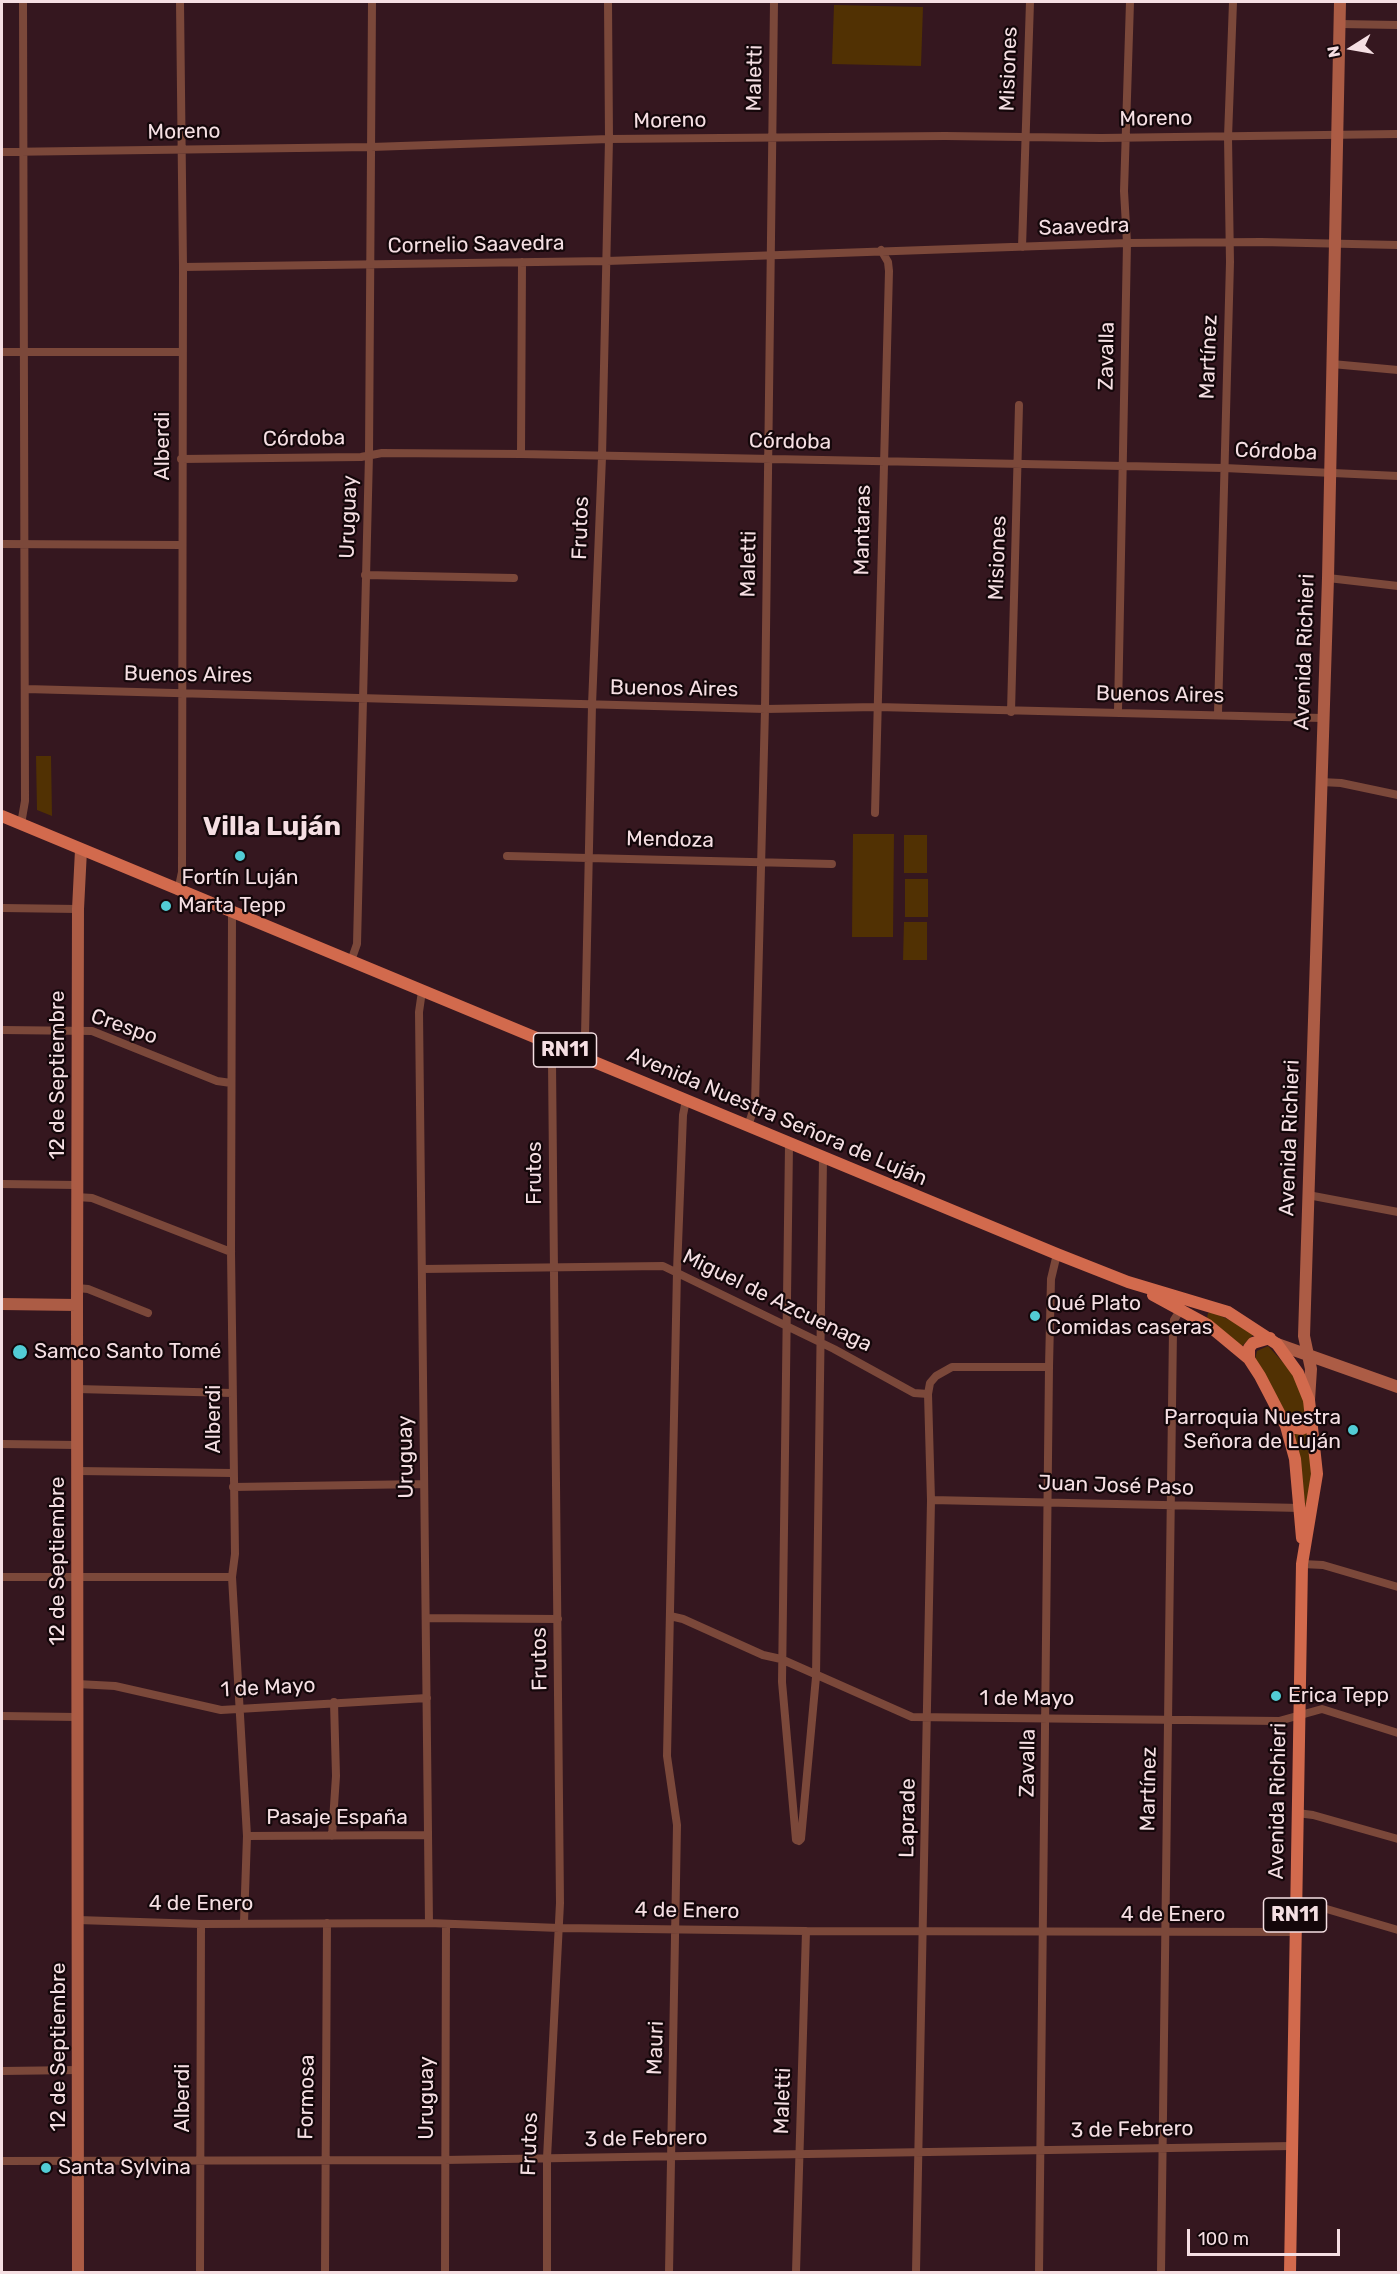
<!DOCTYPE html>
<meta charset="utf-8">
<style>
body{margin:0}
#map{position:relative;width:1400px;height:2274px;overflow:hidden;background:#35171f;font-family:Rubik,sans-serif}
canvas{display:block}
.frame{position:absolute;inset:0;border:3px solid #f5dfe3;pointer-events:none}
.north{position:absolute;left:1322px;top:18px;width:60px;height:60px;-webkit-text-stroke:4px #14070a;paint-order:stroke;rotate:259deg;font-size:16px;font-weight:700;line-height:24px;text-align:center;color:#f5dfe3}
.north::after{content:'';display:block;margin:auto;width:21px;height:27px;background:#f5dfe3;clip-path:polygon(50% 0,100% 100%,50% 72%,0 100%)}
.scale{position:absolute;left:1187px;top:2229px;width:153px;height:27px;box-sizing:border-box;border:3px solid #f5dfe3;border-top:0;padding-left:8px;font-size:18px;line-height:21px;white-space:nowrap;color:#f5dfe3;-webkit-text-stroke:4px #14070a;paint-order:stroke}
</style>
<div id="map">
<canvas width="1400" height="2274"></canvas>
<div class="frame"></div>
<div class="north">N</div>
<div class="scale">100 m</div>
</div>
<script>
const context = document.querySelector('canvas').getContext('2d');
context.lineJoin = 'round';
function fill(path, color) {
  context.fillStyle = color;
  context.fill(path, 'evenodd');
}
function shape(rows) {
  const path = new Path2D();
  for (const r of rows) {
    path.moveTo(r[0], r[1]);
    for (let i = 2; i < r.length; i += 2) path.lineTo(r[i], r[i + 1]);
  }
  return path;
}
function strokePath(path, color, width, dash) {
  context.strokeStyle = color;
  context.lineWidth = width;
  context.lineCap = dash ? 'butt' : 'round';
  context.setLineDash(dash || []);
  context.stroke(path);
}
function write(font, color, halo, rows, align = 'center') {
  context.font = font + ' Rubik,sans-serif';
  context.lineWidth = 4.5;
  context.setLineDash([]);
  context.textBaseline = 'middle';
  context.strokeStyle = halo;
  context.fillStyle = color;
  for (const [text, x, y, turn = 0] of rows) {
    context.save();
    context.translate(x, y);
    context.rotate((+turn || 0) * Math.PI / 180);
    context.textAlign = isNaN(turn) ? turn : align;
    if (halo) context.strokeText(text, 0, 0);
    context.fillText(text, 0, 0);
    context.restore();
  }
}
const green = shape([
 [834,5,923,7,921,66,832,64],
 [36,756,51,756,52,816,37,810],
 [853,834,894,834,893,937,852,937],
 [904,835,927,835,927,873,904,873],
 [905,879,928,879,928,917,905,917],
 [904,922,927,922,927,960,903,960],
 [1212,1312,1236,1323,1254,1334,1241,1347,1207,1318,1208,1313],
 [1268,1346,1291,1371,1304,1398,1306,1409,1299,1419,1287,1415,1255,1359,1257,1351],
 [1310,1430,1313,1476,1306,1510,1294,1434]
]);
const street = shape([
 [1340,24,1398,25],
 [2,152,371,147,609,139,945,136,1101,138,1398,134],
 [1022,247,1030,2],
 [183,267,607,261,1127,243,1261,242,1398,245],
 [2,352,181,352],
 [1332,364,1398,370],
 [521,454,522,262],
 [181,459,361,457,382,453,521,454,1224,468,1398,476],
 [2,544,181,545],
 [365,575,514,578],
 [1328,578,1398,586],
 [26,689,765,709,877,707,1322,718],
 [1118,711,1127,243,1124,191,1130,2],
 [1011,712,1019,405],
 [1218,713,1230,262,1228,137,1233,2],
 [1321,782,1341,783,1398,795],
 [875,813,889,271,888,262,881,250],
 [21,824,25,801,23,2],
 [507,856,832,864],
 [178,891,182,872,183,267,180,2],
 [2,908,78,909],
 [232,914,231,1252,235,1554,232,1577,247,1836,244,1922],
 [351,961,357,944,369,455,372,2],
 [422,991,419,1012,429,1923],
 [2,1030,92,1031,217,1081,231,1083],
 [580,1056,585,1036,592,705,602,457,609,139,608,2],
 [748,1126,755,1105,765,709,774,2],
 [789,1145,782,1682,796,1840,799,1841],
 [2,1184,77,1185],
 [1308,1195,1398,1212],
 [77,1197,92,1198,231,1252],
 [422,1269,663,1266,834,1349,914,1393,928,1394],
 [77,1288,88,1289,148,1313],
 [77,1389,232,1393],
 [2,1444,77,1445],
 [78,1471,232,1473],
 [233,1487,424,1484],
 [931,1500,1301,1508],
 [1302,1564,1323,1565,1398,1587],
 [2,1577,232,1577],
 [670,1616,683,1619,763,1655,781,1659,912,1717,1279,1721,1322,1709,1398,1733],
 [426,1618,558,1619],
 [77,1684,115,1686,221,1710,427,1698],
 [2,1716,77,1717],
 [1297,1813,1313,1815,1398,1839],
 [247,1836,426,1835],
 [332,1836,336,1776,334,1702],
 [799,1841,801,1839,816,1677,823,1158],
 [1296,1900,1398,1930],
 [78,1920,201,1924,429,1923,559,1928,806,1931,1295,1932],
 [2,2071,79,2070],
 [2,2161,444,2160,1292,2146],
 [200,2272,201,1924],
 [325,2272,327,1923],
 [445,2272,446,1924],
 [547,2272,547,2158,560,1903,552,1062,555,1046],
 [669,2272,677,1825,667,1756,677,1271,683,1115,686,1100],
 [796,2272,806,1931],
 [916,2272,931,1500,928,1394,930,1383,936,1376,952,1367,1049,1367],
 [1039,2272,1049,1367,1051,1279,1057,1254],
 [1161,2272,1173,1329,1174,1320,1181,1309]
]);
const secondary = shape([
 [2,1304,77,1305],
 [1277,1344,1398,1387],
 [1309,1400,1311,1369,1304,1336,1328,578,1340,2],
 [78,2272,77,1305,78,909,81,850]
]);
const primary = shape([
 [2,816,1057,1254,1128,1282,1228,1312,1277,1344,1298,1373,1309,1400,1317,1474,1302,1564,1290,2272],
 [1153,1295,1208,1325,1249,1359,1260,1376,1286,1426,1295,1459,1302,1538],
 [1249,1359,1249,1348,1253,1343,1270,1338],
 [1286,1426,1302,1429,1313,1421]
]);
const markers = [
 [240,856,6,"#52ccd5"],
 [166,906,6,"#52ccd5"],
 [1035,1316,6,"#52ccd5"],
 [20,1352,8,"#52ccd5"],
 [1353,1430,6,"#52ccd5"],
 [1276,1696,6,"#52ccd5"],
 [46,2168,6,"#52ccd5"]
];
const shields = [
 [565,1050,63],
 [1295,1915,63]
];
const shieldNames = [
 ["RN11",565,1050],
 ["RN11",1295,1915]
];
const streetNames = [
 ["Misiones",1009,69,-88],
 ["Maletti",755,78,-89],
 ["Moreno",1156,119,-1],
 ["Moreno",670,121,-1],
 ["Moreno",184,132,-1],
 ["Saavedra",1084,227,-2],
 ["Cornelio Saavedra",476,245,-1],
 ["Zavalla",1107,356,-89],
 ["Martínez",1209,357,-88],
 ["Córdoba",304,439,-1],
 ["Córdoba",790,442,1],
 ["Alberdi",163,446,-90],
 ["Córdoba",1276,452,2],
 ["Uruguay",349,517,-88],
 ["Frutos",581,528,-88],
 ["Mantaras",863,530,-89],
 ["Misiones",998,558,-88],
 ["Maletti",749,564,-89],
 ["Avenida Richieri",1305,652,-88],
 ["Buenos Aires",188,675,1],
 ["Buenos Aires",674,689,1],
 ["Buenos Aires",1160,695,1],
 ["Mendoza",670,840,1],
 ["Crespo",124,1027,19],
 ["12 de Septiembre",58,1075,-90],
 ["Avenida Nuestra Señora de Luján",777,1117,23],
 ["Avenida Richieri",1290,1138,-88],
 ["Frutos",535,1173,-90],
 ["Miguel de Azcuenaga",777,1301,26],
 ["Alberdi",214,1419,-90],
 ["Uruguay",406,1457,-91],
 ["Juan José Paso",1116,1486,2],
 ["12 de Septiembre",58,1561,-90],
 ["Frutos",540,1659,-91],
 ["1 de Mayo",268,1688,-3],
 ["1 de Mayo",1027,1699],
 ["Zavalla",1028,1763,-89],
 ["Martínez",1149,1789,-89],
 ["Avenida Richieri",1278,1801,-89],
 ["Pasaje España",337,1818],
 ["Laprade",908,1818,-89],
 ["4 de Enero",201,1904],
 ["4 de Enero",687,1911,1],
 ["4 de Enero",1173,1915],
 ["12 de Septiembre",59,2047,-90],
 ["Mauri",656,2048,-88],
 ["Formosa",307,2097,-89],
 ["Alberdi",183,2098,-90],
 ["Uruguay",427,2098,-90],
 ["Maletti",783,2101,-88],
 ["3 de Febrero",1132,2130,-1],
 ["3 de Febrero",646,2139,-1],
 ["Frutos",530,2144,-88]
];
const poiNames = [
 ["Fortín Luján",240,878,"center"],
 ["Marta Tepp",178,906],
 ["Qué Plato",1047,1304],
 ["Comidas caseras",1047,1328],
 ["Samco Santo Tomé",34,1352],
 ["Parroquia Nuestra",1341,1418,"right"],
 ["Señora de Luján",1341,1442,"right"],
 ["Erica Tepp",1288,1696],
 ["Santa Sylvina",58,2168]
];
const districtNames = [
 ["Villa Luján",272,827]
];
fill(green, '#513103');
strokePath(street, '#7b483a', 8);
strokePath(secondary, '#ac5c45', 12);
strokePath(primary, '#d26a4d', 12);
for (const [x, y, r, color] of markers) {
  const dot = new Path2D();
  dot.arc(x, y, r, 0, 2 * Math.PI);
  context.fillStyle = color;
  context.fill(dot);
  strokePath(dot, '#14070a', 2);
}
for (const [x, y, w] of shields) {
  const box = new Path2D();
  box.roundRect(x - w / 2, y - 17, w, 34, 4.5);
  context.fillStyle = '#14070a';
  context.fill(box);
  strokePath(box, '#f5dfe3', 1.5);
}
write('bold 20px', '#f5dfe3', null, shieldNames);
write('21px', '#f5dfe3', '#14070a', streetNames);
write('21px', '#f5dfe3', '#14070a', poiNames, 'left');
write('bold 27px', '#f5dfe3', '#14070a', districtNames);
</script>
